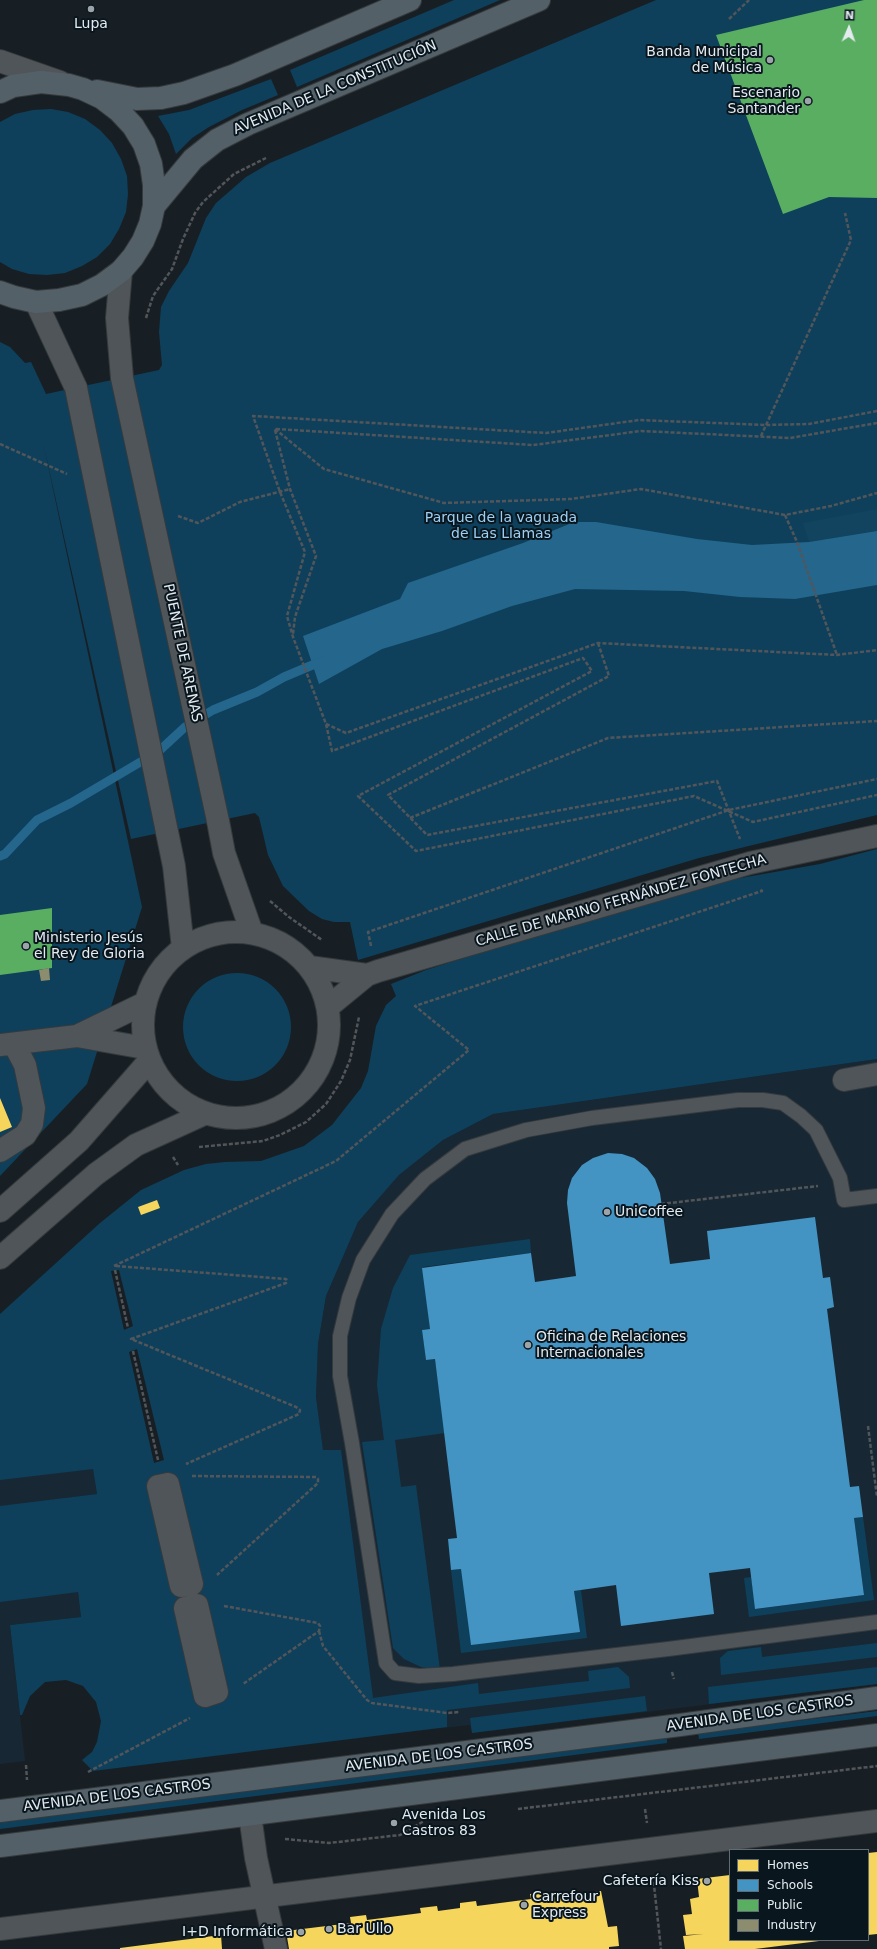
<!DOCTYPE html>
<meta charset="utf-8">
<style>
body{margin:0}
#map{position:relative;width:877px;height:1949px;overflow:hidden;background:#181f24;font-family:"DejaVu Sans",sans-serif}
canvas{display:block}
.legend{position:absolute;left:729px;top:1849px;width:140px;height:92px;box-sizing:border-box;background:#0a161e;border:1px solid #616b72;margin:0;padding:5px 7px;list-style:none;font-size:12px;color:#e3ebf0}
.legend li{display:flex;align-items:center;gap:8px;height:20px}
.legend b{width:20px;border:1px solid #616b72}
.north{position:absolute;left:829px;top:8px;width:40px;height:40px;-webkit-text-stroke:3px #0a161e;paint-order:stroke;rotate:2deg;font-size:11px;font-weight:700;line-height:16px;text-align:center;color:#e3ebf0}
.north::after{content:'';display:block;margin:auto;width:14px;height:18px;background:#e3ebf0;clip-path:polygon(50% 0,100% 100%,50% 72%,0 100%)}
</style>
<div id="map">
<canvas width="877" height="1949"></canvas>
<ul class="legend">
<li><b style="height:11px;background:#f6d55c"></b>Homes</li>
<li><b style="height:11px;background:#4393c3"></b>Schools</li>
<li><b style="height:11px;background:#5aae61"></b>Public</li>
<li><b style="height:11px;background:#8c8c6e"></b>Industry</li>
</ul>
<div class="north">N</div>
</div>
<script>
const context = document.querySelector('canvas').getContext('2d');
context.lineJoin = 'round';
function fill(path, color) {
  context.fillStyle = color;
  context.fill(path, 'evenodd');
}
function shape(rows) {
  const path = new Path2D();
  for (const r of rows) {
    if (r.length === 3) {
      path.moveTo(r[0] + r[2], r[1]);
      path.arc(r[0], r[1], r[2], 0, 2 * Math.PI);
      continue;
    }
    path.moveTo(r[0], r[1]);
    for (let i = 2; i < r.length; i += 2) path.lineTo(r[i], r[i + 1]);
  }
  return path;
}
function strokePath(path, color, width, dash) {
  context.strokeStyle = color;
  context.lineWidth = width;
  context.lineCap = dash ? 'butt' : 'round';
  context.setLineDash(dash || []);
  context.stroke(path);
}
function write(font, color, halo, rows, align = 'center') {
  context.font = font + ' "DejaVu Sans",sans-serif';
  context.lineWidth = 4;
  context.setLineDash([]);
  context.textBaseline = 'middle';
  context.strokeStyle = halo;
  context.fillStyle = color;
  for (const [text, x, y, turn = 0] of rows) {
    context.save();
    context.translate(x, y);
    context.rotate((+turn || 0) * Math.PI / 180);
    context.textAlign = isNaN(turn) ? turn : align;
    if (halo) context.strokeText(text, 0, 0);
    context.fillText(text, 0, 0);
    context.restore();
  }
}
const built = shape([
 [877,1059,877,1684,472,1733,470,1725,360,1737,316,1397,318,1344,326,1296,358,1222,399,1175,443,1140,493,1114],
 [0,1389,93,1469,97,1494,66,1498,81,1617,10,1625,25,1761,0,1764]
]);
const green = shape([
 [454,0,500,0,297,87,290,70],
 [656,0,877,0,877,815,699,858,358,960,350,922,334,922,322,919,309,911,283,886,268,855,259,817,255,813,131,839,43,442,142,907,87,1084,0,1176,0,342,10,347,25,363,31,362,46,394,159,370,162,365,159,332,161,307,169,291,188,263,206,218,216,203,246,177,270,163],
 [271,79,278,95,242,110,209,127,192,138,176,154,169,134,158,116,189,110],
 [51,109,68,112,85,119,100,130,112,143,121,159,127,176,128,194,126,212,119,229,110,244,97,257,82,266,65,273,47,275,29,274,12,269,0,262,0,122,15,114,33,110],
 [877,849,877,1059,493,1114,443,1140,399,1175,358,1222,326,1296,318,1344,316,1397,323,1450,341,1450,373,1698,478,1683,479,1694,570,1683,589,1681,588,1671,618,1667,629,1677,630,1688,447,1710,447,1727,93,1771,82,1760,92,1752,97,1742,101,1721,96,1702,83,1686,66,1680,45,1682,30,1696,22,1715,20,1715,10,1625,81,1617,78,1592,0,1602,0,1506,97,1494,93,1469,0,1480,0,1314,100,1223,141,1190,184,1170,206,1164,225,1162,261,1161,304,1146,332,1125,361,1088,368,1071,376,1026,386,1005,396,996,391,984,426,970,546,932,735,879,820,864],
 [119,1270,133,1326,124,1330,111,1271],
 [137,1349,164,1460,154,1463,129,1352],
 [237,1027,54],
 [530,1239,531,1253,423,1267,430,1329,422,1330,426,1360,435,1359,445,1433,395,1440,401,1487,416,1485,440,1670,421,1667,404,1659,393,1648,362,1442,384,1440,377,1385,381,1329,393,1288,410,1255],
 [863,1517,874,1600,749,1617,744,1578,751,1577,756,1609,864,1595,854,1518],
 [461,1569,579,1631,574,1591,581,1590,587,1638,461,1653,451,1570],
 [877,1643,877,1657,721,1675,720,1658,728,1651,761,1647,762,1657],
 [877,1667,877,1684,709,1704,708,1687],
 [645,1696,647,1711,472,1733,470,1718],
 [877,1711,877,1716,699,1739,698,1733],
 [667,1736,667,1743,0,1829,0,1822]
]);
const forest = shape([
 [877,509,877,531,809,542,803,523]
]);
const water = shape([
 [574,522,596,522,697,539,752,545,809,542,877,531,877,585,795,599,740,597,684,591,575,589,512,606,442,631,382,649,319,684,303,636,400,599,408,583,523,543]
]);
const homes = shape([
 [0,1098,12,1127,0,1132],
 [157,1200,160,1208,141,1215,138,1207],
 [877,1852,877,1934,868,1935,868,1853],
 [730,1875,730,1940,819,1941,755,1949,685,1949,683,1936,704,1934,686,1935,683,1915,692,1914,690,1899,699,1897,697,1879],
 [601,1891,608,1927,617,1926,619,1946,609,1947,609,1949,289,1949,286,1931,351,1923,350,1917,366,1915,367,1920,421,1913,420,1908,437,1906,438,1911,460,1908,460,1903,476,1901,477,1906,531,1899,530,1894,547,1892,548,1898],
 [221,1935,222,1949,120,1949,120,1948]
]);
const schools = shape([
 [608,1153,622,1154,634,1158,647,1168,655,1179,660,1193,670,1264,710,1259,707,1231,815,1217,823,1278,830,1277,834,1307,827,1309,850,1487,859,1486,863,1517,854,1518,864,1595,755,1609,750,1568,709,1573,714,1614,621,1626,616,1585,574,1591,580,1632,471,1645,461,1569,451,1570,448,1539,457,1538,435,1359,426,1360,422,1330,430,1329,422,1268,531,1253,535,1282,576,1276,567,1203,568,1190,572,1178,582,1165,593,1158]
]);
const public = shape([
 [864,0,877,0,877,198,829,197,783,214,716,35],
 [52,908,52,968,0,975,0,915]
]);
const industry = shape([
 [49,968,50,980,41,981,39,970]
]);
const stream = shape([
 [0,856,5,854,37,820,71,803,159,751,185,727,213,710,257,692,284,677,322,661]
]);
const path = shape([
 [729,19,749,0],
 [146,318,153,296,172,269,183,239,195,213,203,202,234,174,266,158],
 [877,411,809,424,766,425,639,420,546,433,253,416,280,492,305,552,287,616,293,637,326,724,332,751,583,658,592,671,358,796,416,851,694,796,753,822,877,795],
 [275,429,324,469,444,503,571,499,641,489,785,515,831,506,877,493],
 [276,429,533,445,641,431,790,438,877,423],
 [275,430,290,489,316,556,295,617,293,634],
 [761,436,851,240,845,213],
 [0,444,67,474],
 [785,515,797,542,837,655],
 [178,516,198,523,240,502,290,489],
 [598,643,609,676,388,795,427,835,717,781,740,839],
 [326,724,346,733,598,643,837,655,877,650],
 [410,818,608,738,877,721],
 [270,901,289,917,322,940],
 [371,946,368,932,729,810,877,779],
 [199,1147,263,1141,280,1135,306,1122,326,1104,341,1081,350,1060,359,1017],
 [173,1157,178,1165],
 [661,1204,818,1186],
 [114,1266,336,1161,469,1050,415,1006,762,891,760,888],
 [116,1266,286,1279,287,1281,286,1283,131,1339,296,1407,300,1410,299,1414,186,1464],
 [115,1270,128,1328],
 [133,1351,158,1460],
 [868,1426,877,1497],
 [192,1476,316,1477,318,1479,318,1483,217,1575],
 [224,1606,318,1623,320,1626,319,1631,243,1684],
 [319,1631,323,1646,367,1700,372,1703,447,1713,459,1712],
 [672,1672,674,1679],
 [26,1765,27,1780],
 [88,1772,190,1718],
 [518,1809,877,1766],
 [645,1809,647,1823],
 [285,1839,329,1843,400,1835,424,1821],
 [653,1876,661,1949]
]);
const lane = shape([
 [877,1196,844,1200,840,1178,816,1130,801,1116,783,1103,763,1100,738,1100,592,1118,526,1130,465,1149,425,1179,392,1214,363,1260,349,1298,340,1336,340,1376,352,1443,386,1663,395,1673,419,1676,453,1674,668,1649,877,1622]
]);
const street = shape([
 [0,61,60,82],
 [121,271,117,318,122,378],
 [36,302,76,388],
 [218,821,224,853,252,933],
 [167,832,174,866,183,948],
 [236,1025,93],
 [309,967,367,975],
 [328,1007,367,975,378,971,750,863,877,836],
 [77,1036,145,1003],
 [0,1045,77,1036,145,1048],
 [844,1080,877,1074],
 [0,1151,25,1135,32,1124,34,1108,25,1065,14,1044],
 [0,1211,79,1141,149,1061],
 [0,1258,96,1174,136,1145,204,1114],
 [168,1484,192,1584,186,1585,181,1586,158,1486,168,1484],
 [197,1605,217,1692,205,1696,185,1608,197,1605],
 [250,1815,256,1858,276,1949],
 [0,1929,877,1821]
]);
const primary = shape([
 [97,91,137,99,161,98,184,93,235,75,410,0],
 [0,92,13,86,41,82,69,85,83,89,102,98,119,111,133,126,144,144,151,164,154,185,154,206,150,224,143,241,133,257,121,271,102,285,82,295,59,300,36,302,14,297,0,292],
 [154,206,193,159,217,140,248,124,539,0],
 [0,1811,680,1725,877,1698],
 [0,1846,877,1735]
]);
const streetBridge = shape([
 [122,378,218,821],
 [76,388,167,832]
]);
const markers = [
 [91,9,4,"#9ca4a9"],
 [770,60,4,"#9ca4a9"],
 [808,101,4,"#9ca4a9"],
 [26,946,4,"#9ca4a9"],
 [607,1212,4,"#9ca4a9"],
 [528,1345,4,"#9ca4a9"],
 [394,1823,4,"#9ca4a9"],
 [707,1881,4,"#9ca4a9"],
 [524,1905,4,"#9ca4a9"],
 [329,1929,4,"#9ca4a9"],
 [301,1932,4,"#9ca4a9"]
];
const poiNames = [
 ["Lupa",91,24,"center"],
 ["Banda Municipal",762,52,"right"],
 ["de Música",762,68,"right"],
 ["Escenario",800,93,"right"],
 ["Santander",800,109,"right"],
 ["Ministerio Jesús",34,938],
 ["el Rey de Gloria",34,954],
 ["UniCoffee",615,1212],
 ["Oficina de Relaciones",536,1337],
 ["Internacionales",536,1353],
 ["Avenida Los",402,1815],
 ["Castros 83",402,1831],
 ["Cafetería Kiss",699,1881,"right"],
 ["Carrefour",532,1897],
 ["Express",532,1913],
 ["Bar Ullo",337,1929],
 ["I+D Informática",293,1932,"right"]
];
const streetNames = [
 ["AVENIDA DE LA CONSTITUCIÓN",335,88,-23],
 ["PUENTE DE ARENAS",182,653,78],
 ["CALLE DE MARINO FERNÁNDEZ FONTECHA",621,901,-16],
 ["AVENIDA DE LOS CASTROS",760,1714,-8],
 ["AVENIDA DE LOS CASTROS",439,1756,-7],
 ["AVENIDA DE LOS CASTROS",117,1796,-7]
];
const parkNames = [
 ["Parque de la vaguada",501,518],
 ["de Las Llamas",501,534]
];
fill(built, '#172834');
fill(green, '#0e405c');
fill(forest, '#12435f');
fill(water, '#25668c');
fill(homes, '#f6d55c');
fill(schools, '#4393c3');
fill(public, '#5aae61');
fill(industry, '#8c8c6e');
strokePath(stream, '#25668c', 9);
strokePath(lane, '#353a3d', 16);
strokePath(street, '#353a3d', 24);
strokePath(primary, '#353a3d', 24);
strokePath(path, '#52565a', 2.5, [4, 2]);
strokePath(lane, '#505559', 14);
strokePath(street, '#505559', 22);
strokePath(primary, '#546067', 22);
strokePath(streetBridge, '#353a3d', 24, []);
strokePath(streetBridge, '#505559', 22);
for (const [x, y, r, color] of markers) {
  const dot = new Path2D();
  dot.arc(x, y, r, 0, 2 * Math.PI);
  context.fillStyle = color;
  context.fill(dot);
  strokePath(dot, '#0a161e', 1.5);
}
write('14px', '#e3ebf0', '#0a161e', poiNames, 'left');
write('14px', '#e3ebf0', '#0a161e', streetNames);
write('14px', '#9bd0f4', '#0a161e', parkNames);
</script>
